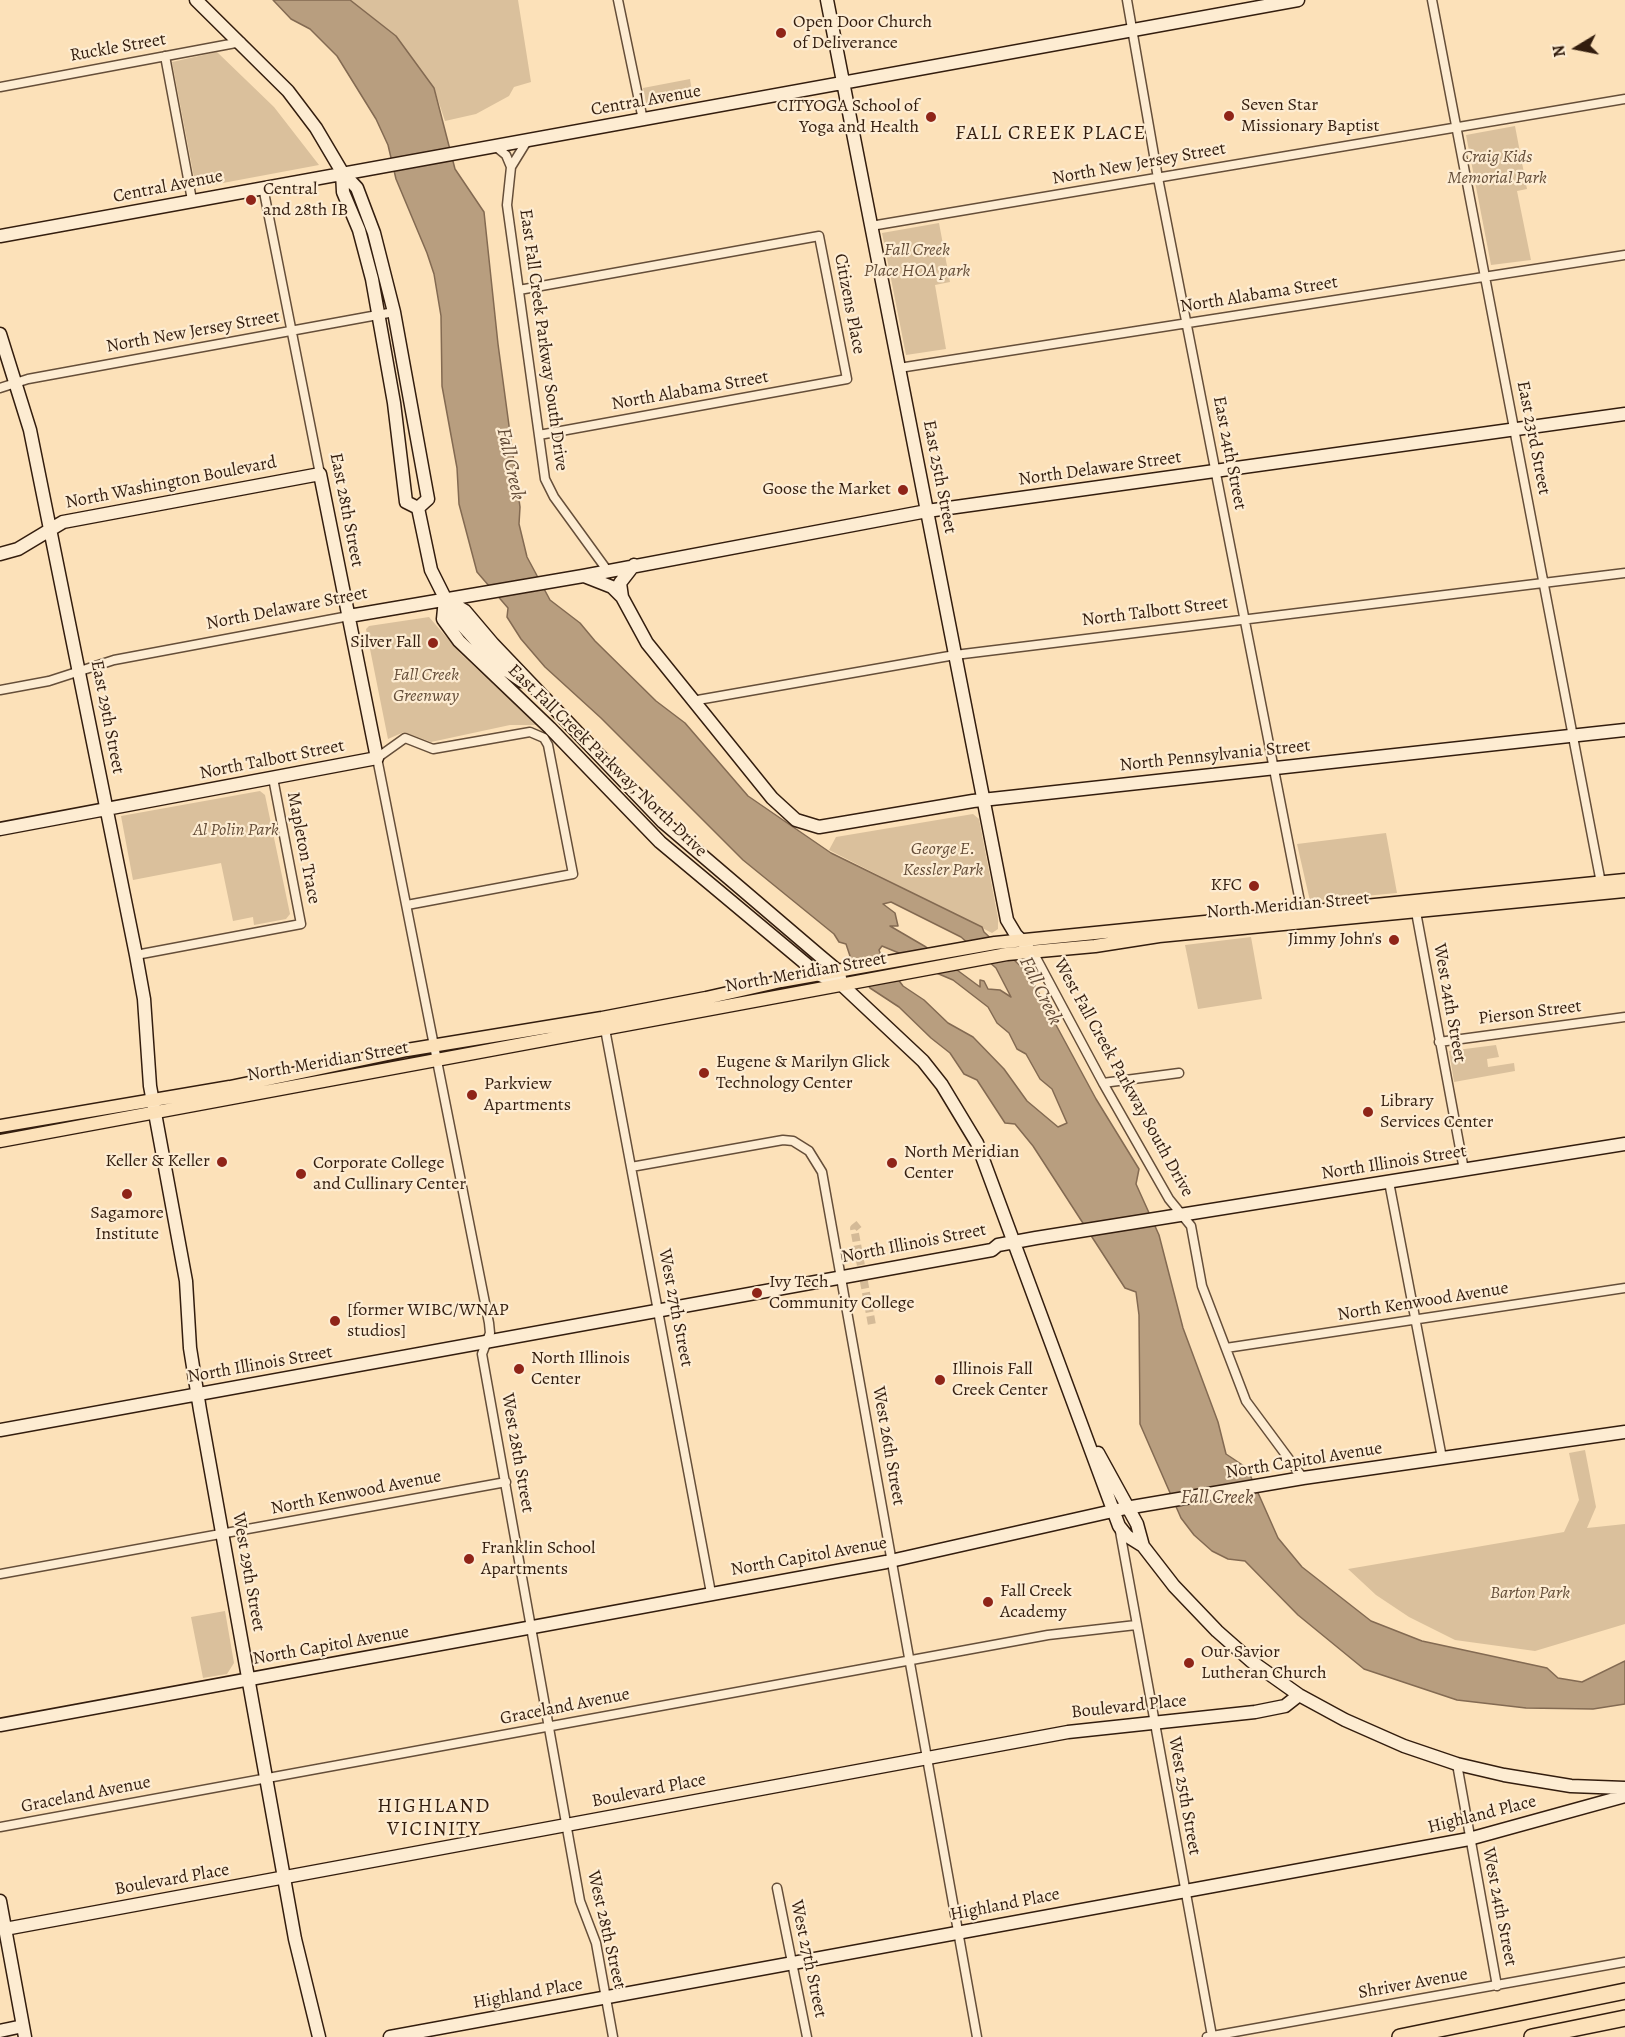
<!DOCTYPE html>
<style>
body{margin:0}
#map{position:relative;width:1625px;height:2037px;overflow:hidden;background:#fce1b9;font-family:Alegreya,serif}
canvas{display:block}
.north{position:absolute;left:1547px;top:18px;width:60px;height:60px;-webkit-text-stroke:4px #fdecd2;paint-order:stroke;rotate:260deg;font-size:16px;font-weight:700;line-height:24px;text-align:center;color:#331d0e}
.north::after{content:'';display:block;margin:auto;width:21px;height:27px;background:#331d0e;clip-path:polygon(50% 0,100% 100%,50% 72%,0 100%)}
</style>
<div id="map">
<canvas width="1625" height="2037"></canvas>
<div class="north">N</div>
</div>
<script>
const context = document.querySelector('canvas').getContext('2d');
context.lineJoin = 'round';
function fill(path, color) {
  context.fillStyle = color;
  context.fill(path, 'evenodd');
}
function shape(rows) {
  const path = new Path2D();
  for (const r of rows) {
    path.moveTo(r[0], r[1]);
    for (let i = 2; i < r.length; i += 2) path.lineTo(r[i], r[i + 1]);
  }
  return path;
}
function strokePath(path, color, width, dash) {
  context.strokeStyle = color;
  context.lineWidth = width;
  context.lineCap = dash ? 'butt' : 'round';
  context.setLineDash(dash || []);
  context.stroke(path);
}
function write(font, color, halo, rows, align = 'center') {
  context.font = font + ' Alegreya,serif';
  context.lineWidth = 4.5;
  context.setLineDash([]);
  context.textBaseline = 'middle';
  context.strokeStyle = halo;
  context.fillStyle = color;
  for (const [text, x, y, turn = 0] of rows) {
    context.save();
    context.translate(x, y);
    context.rotate((+turn || 0) * Math.PI / 180);
    context.textAlign = isNaN(turn) ? turn : align;
    if (halo) context.strokeText(text, 0, 0);
    context.fillText(text, 0, 0);
    context.restore();
  }
}
const green = shape([
 [350,0,518,0,531,82,514,87,509,96,476,114,445,121,434,88,396,36],
 [217,52,274,107,319,165,196,188,172,62],
 [690,79,693,98,647,107,643,88],
 [1515,126,1527,189,1517,191,1531,260,1491,265,1466,135],
 [939,223,950,282,935,285,946,349,906,355,882,233],
 [429,617,461,654,537,725,510,725,431,742,404,732,388,739,366,629,369,626],
 [260,791,265,795,290,914,286,919,254,925,253,917,233,921,221,863,133,880,121,816],
 [973,814,979,819,998,918,998,929,992,933,829,850,836,837],
 [1386,833,1397,893,1310,901,1297,844],
 [1251,937,1262,999,1198,1009,1185,945],
 [1496,1045,1499,1057,1487,1059,1488,1067,1514,1063,1515,1071,1454,1082,1449,1051],
 [1585,1450,1596,1507,1587,1528,1625,1524,1625,1624,1535,1651,1455,1640,1409,1617,1376,1595,1348,1569,1564,1532,1579,1500,1569,1453],
 [225,1611,234,1663,227,1674,203,1678,191,1617]
]);
const water = shape([
 [273,0,350,0,396,36,434,88,455,169,484,212,498,344,520,507,519,524,527,557,550,600,580,623,595,641,656,701,685,723,748,796,831,853,982,927,984,932,1028,973,1096,1099,1139,1169,1136,1184,1159,1235,1183,1328,1218,1422,1226,1454,1247,1468,1278,1538,1302,1567,1371,1621,1422,1641,1547,1668,1558,1678,1582,1682,1625,1661,1625,1704,1593,1709,1526,1708,1457,1700,1364,1669,1298,1615,1245,1561,1228,1559,1212,1551,1194,1535,1181,1518,1140,1424,1139,1315,1136,1292,1125,1288,1033,1146,1015,1124,1005,1123,977,1080,964,1074,950,1053,931,1038,899,1007,870,988,851,959,846,944,839,942,834,934,743,860,601,718,545,667,521,639,507,617,508,608,477,572,459,504,457,468,442,386,441,316,434,274,427,253,396,179,388,145,376,119,337,56,310,29,291,19,273,0],
 [891,902,961,937,996,968,1011,997,1000,990,988,989,984,981,980,980,980,987,926,947,890,926,898,926,895,913,883,904,891,902],
 [882,946,911,958,927,969,953,980,988,1007,997,1023,1009,1033,1017,1049,1026,1054,1040,1079,1052,1089,1067,1123,1058,1127,1027,1101,1004,1069,973,1037,948,1023,924,1000,903,986,882,958,879,950,882,946]
]);
const streetTunnel = shape([
 [859,1224,854,1228,872,1325]
]);
const street = shape([
 [618,0,643,120],
 [1127,0,1158,178,1302,912],
 [1432,0,1601,883],
 [165,56,192,200],
 [0,87,241,42],
 [527,141,511,167,507,205,545,479,554,497,607,570],
 [495,146,506,155,511,167],
 [263,187,320,474],
 [871,226,1625,99],
 [519,290,819,236,847,379,539,435],
 [899,368,1625,255],
 [0,388,28,379,394,312],
 [0,690,49,681,114,660,349,616],
 [692,701,955,655,1625,573],
 [407,905,573,874,548,745,544,738,530,732,433,749,405,738,377,758,489,1323,490,1333,482,1354,580,1901,596,1943,613,2037],
 [1416,912,1464,1170],
 [1033,952,1103,1083,1169,1199,1191,1226,1202,1286,1246,1401,1303,1478],
 [136,955,301,924,273,778],
 [605,1029,711,1593],
 [1439,1042,1625,1017],
 [1103,1083,1179,1073],
 [631,1167,783,1140,793,1141,809,1151,822,1172,977,2037],
 [1389,1182,1442,1458],
 [1226,1348,1625,1288],
 [1119,1526,1212,2036],
 [0,1574,506,1482],
 [1457,1764,1497,1986],
 [0,1827,1048,1635,1136,1625],
 [777,1888,807,2037],
 [1207,2037,1625,1962]
]);
const secondary = shape([
 [196,0,288,91,316,128,342,172,357,188,374,233,394,312,428,499,418,508],
 [827,0,1007,920,1016,935,1027,946],
 [342,172,343,192,359,230,372,279,394,403,406,502,418,508],
 [0,236,1298,0],
 [0,334,30,430,136,955,144,999,150,1086,186,1281,190,1348,200,1410,295,1939,319,2037],
 [418,508,431,570,454,616,495,662,522,681],
 [0,554,18,549,63,522,320,474,377,758,0,829],
 [584,576,612,587,622,597,647,643,772,798,796,820,819,827,973,801,1625,730],
 [622,597,620,583,634,565],
 [445,599,443,619,459,641,550,728,660,842,818,974,842,985,923,1061,942,1085,977,1143,1119,1526,1127,1536,1143,1546,1174,1586,1217,1631,1251,1661,1299,1695,1345,1720,1404,1746,1457,1764,1504,1775,1571,1786,1625,1788],
 [445,599,465,611,493,644,663,822,820,956,838,971,840,978],
 [349,616,583,576,927,511,1625,414],
 [0,1430,992,1250,998,1245,1036,1238,1625,1144],
 [1098,1453,1137,1524,1143,1546],
 [0,1725,886,1562,1126,1508,1303,1478,1625,1432],
 [0,1901,25,2037],
 [5,1929,1068,1732,1255,1712,1285,1706,1299,1695],
 [0,2031,23,2026],
 [390,2037,1469,1839,1625,1796]
]);
const primary = shape([
 [0,1126,230,1087,407,1050,602,1018,706,998,781,981,995,943,1625,880],
 [0,1141,1007,954,1095,946,1159,936,1625,891]
]);
const highway = shape([
 [1400,2037,1625,1991],
 [1532,2037,1625,2018]
]);
const markers = [
 [781,33,6,"#8f2418"],
 [1229,116,6,"#8f2418"],
 [931,117,6,"#8f2418"],
 [251,200,6,"#8f2418"],
 [903,490,6,"#8f2418"],
 [433,643,6,"#8f2418"],
 [1254,886,6,"#8f2418"],
 [1394,940,6,"#8f2418"],
 [704,1073,6,"#8f2418"],
 [472,1095,6,"#8f2418"],
 [1368,1112,6,"#8f2418"],
 [222,1162,6,"#8f2418"],
 [892,1163,6,"#8f2418"],
 [301,1174,6,"#8f2418"],
 [127,1194,6,"#8f2418"],
 [757,1293,6,"#8f2418"],
 [335,1321,6,"#8f2418"],
 [519,1369,6,"#8f2418"],
 [940,1380,6,"#8f2418"],
 [469,1559,6,"#8f2418"],
 [988,1602,6,"#8f2418"],
 [1189,1663,6,"#8f2418"]
];
const poiNames = [
 ["Open Door Church",793,23],
 ["of Deliverance",793,44],
 ["Seven Star",1241,106],
 ["Missionary Baptist",1241,127],
 ["CITYOGA School of",919,107,"right"],
 ["Yoga and Health",919,128,"right"],
 ["Central",263,190],
 ["and 28th IB",263,211],
 ["Goose the Market",891,490,"right"],
 ["Silver Fall",421,643,"right"],
 ["KFC",1242,886,"right"],
 ["Jimmy John's",1382,940,"right"],
 ["Eugene & Marilyn Glick",716,1063],
 ["Technology Center",716,1084],
 ["Parkview",484,1085],
 ["Apartments",484,1106],
 ["Library",1380,1102],
 ["Services Center",1380,1123],
 ["North Meridian",904,1153],
 ["Center",904,1174],
 ["Keller & Keller",210,1162,"right"],
 ["Corporate College",313,1164],
 ["and Cullinary Center",313,1185],
 ["Sagamore",127,1214,"center"],
 ["Institute",127,1235,"center"],
 ["Ivy Tech",769,1283],
 ["Community College",769,1304],
 ["[former WIBC/WNAP",347,1311],
 ["studios]",347,1332],
 ["North Illinois",531,1359],
 ["Center",531,1380],
 ["Illinois Fall",952,1370],
 ["Creek Center",952,1391],
 ["Franklin School",481,1549],
 ["Apartments",481,1570],
 ["Fall Creek",1000,1592],
 ["Academy",1000,1613],
 ["Our Savior",1201,1653],
 ["Lutheran Church",1201,1674]
];
const streetNames = [
 ["Ruckle Street",118,48,-10],
 ["Central Avenue",646,101,-10],
 ["North New Jersey Street",1139,164,-10],
 ["Central Avenue",168,187,-11],
 ["North Alabama Street",1259,295,-9],
 ["Citizens Place",849,304,79],
 ["North New Jersey Street",193,332,-10],
 ["East Fall Creek Parkway South Drive",543,340,82],
 ["North Alabama Street",690,391,-10],
 ["East 23rd Street",1533,438,79],
 ["East 24th Street",1229,453,79],
 ["North Delaware Street",1100,469,-8],
 ["East 25th Street",939,477,79],
 ["North Washington Boulevard",171,483,-11],
 ["East 28th Street",346,510,79],
 ["North Delaware Street",287,609,-11],
 ["North Talbott Street",1155,612,-7],
 ["East 29th Street",107,717,79],
 ["North Pennsylvania Street",1215,756,-6],
 ["North Talbott Street",272,760,-11],
 ["East Fall Creek Parkway, North Drive",607,761,44],
 ["Mapleton Trace",303,848,79],
 ["North Meridian Street",1288,906,-5],
 ["North Meridian Street",806,973,-10],
 ["West 24th Street",1449,1003,80],
 ["Pierson Street",1530,1013,-7],
 ["North Meridian Street",328,1062,-10],
 ["West Fall Creek Parkway South Drive",1123,1078,61],
 ["North Illinois Street",1394,1163,-9],
 ["North Illinois Street",914,1244,-11],
 ["North Kenwood Avenue",1423,1302,-9],
 ["West 27th Street",675,1308,79],
 ["North Illinois Street",260,1365,-10],
 ["West 26th Street",888,1446,80],
 ["West 28th Street",517,1453,80],
 ["North Capitol Avenue",1304,1461,-9],
 ["North Kenwood Avenue",356,1493,-11],
 ["North Capitol Avenue",809,1557,-10],
 ["West 29th Street",248,1572,80],
 ["North Capitol Avenue",331,1646,-10],
 ["Graceland Avenue",565,1707,-11],
 ["Boulevard Place",1129,1707,-6],
 ["Boulevard Place",649,1791,-11],
 ["Graceland Avenue",86,1795,-11],
 ["West 25th Street",1184,1796,80],
 ["Highland Place",1482,1815,-14],
 ["Boulevard Place",172,1880,-10],
 ["Highland Place",1005,1905,-11],
 ["West 24th Street",1499,1907,79],
 ["West 28th Street",606,1930,77],
 ["West 27th Street",808,1959,78],
 ["Shriver Avenue",1413,1984,-10],
 ["Highland Place",528,1994,-10]
];
const parkNames = [
 ["Craig Kids",1497,158],
 ["Memorial Park",1497,179],
 ["Fall Creek",917,251],
 ["Place HOA park",917,272],
 ["Fall Creek",426,676],
 ["Greenway",426,697],
 ["Al Polin Park",236,831],
 ["George E.",943,850],
 ["Kessler Park",943,871],
 ["Barton Park",1530,1594]
];
const neighbourhoodNames = [
 ["FALL CREEK PLACE",1051,134],
 ["HIGHLAND",434,1807],
 ["VICINITY",434,1830]
];
const waterNames = [
 ["Fall Creek",510,464,78],
 ["Fall Creek",1040,991,64],
 ["Fall Creek",1217,1498]
];
fill(green, '#dac09c');
fill(water, '#b89e7f');
strokePath(water, '#836a52', 1.5);
strokePath(streetTunnel, '#d4ba97', 8, [8, 4]);
strokePath(street, '#654e39', 11);
strokePath(secondary, '#331d0e', 15);
strokePath(primary, '#331d0e', 15);
strokePath(highway, '#331d0e', 18);
strokePath(street, '#fdecd2', 8);
strokePath(secondary, '#fdecd2', 12);
strokePath(primary, '#fce1b9', 12);
strokePath(highway, '#fce1b9', 15);
for (const [x, y, r, color] of markers) {
  const dot = new Path2D();
  dot.arc(x, y, r, 0, 2 * Math.PI);
  context.fillStyle = color;
  context.fill(dot);
  strokePath(dot, '#fdecd2', 2);
}
write('18px', '#331d0e', '#fdecd2', poiNames, 'left');
write('18px', '#331d0e', '#fdecd2', streetNames);
write('italic 18px', '#654e39', '#fdecd2', parkNames);
context.letterSpacing = '1.5px';
write('20px', '#331d0e', '#fdecd2', neighbourhoodNames);
context.letterSpacing = '0px';
write('italic 20px', '#624a36', '#fdecd2', waterNames);
</script>
